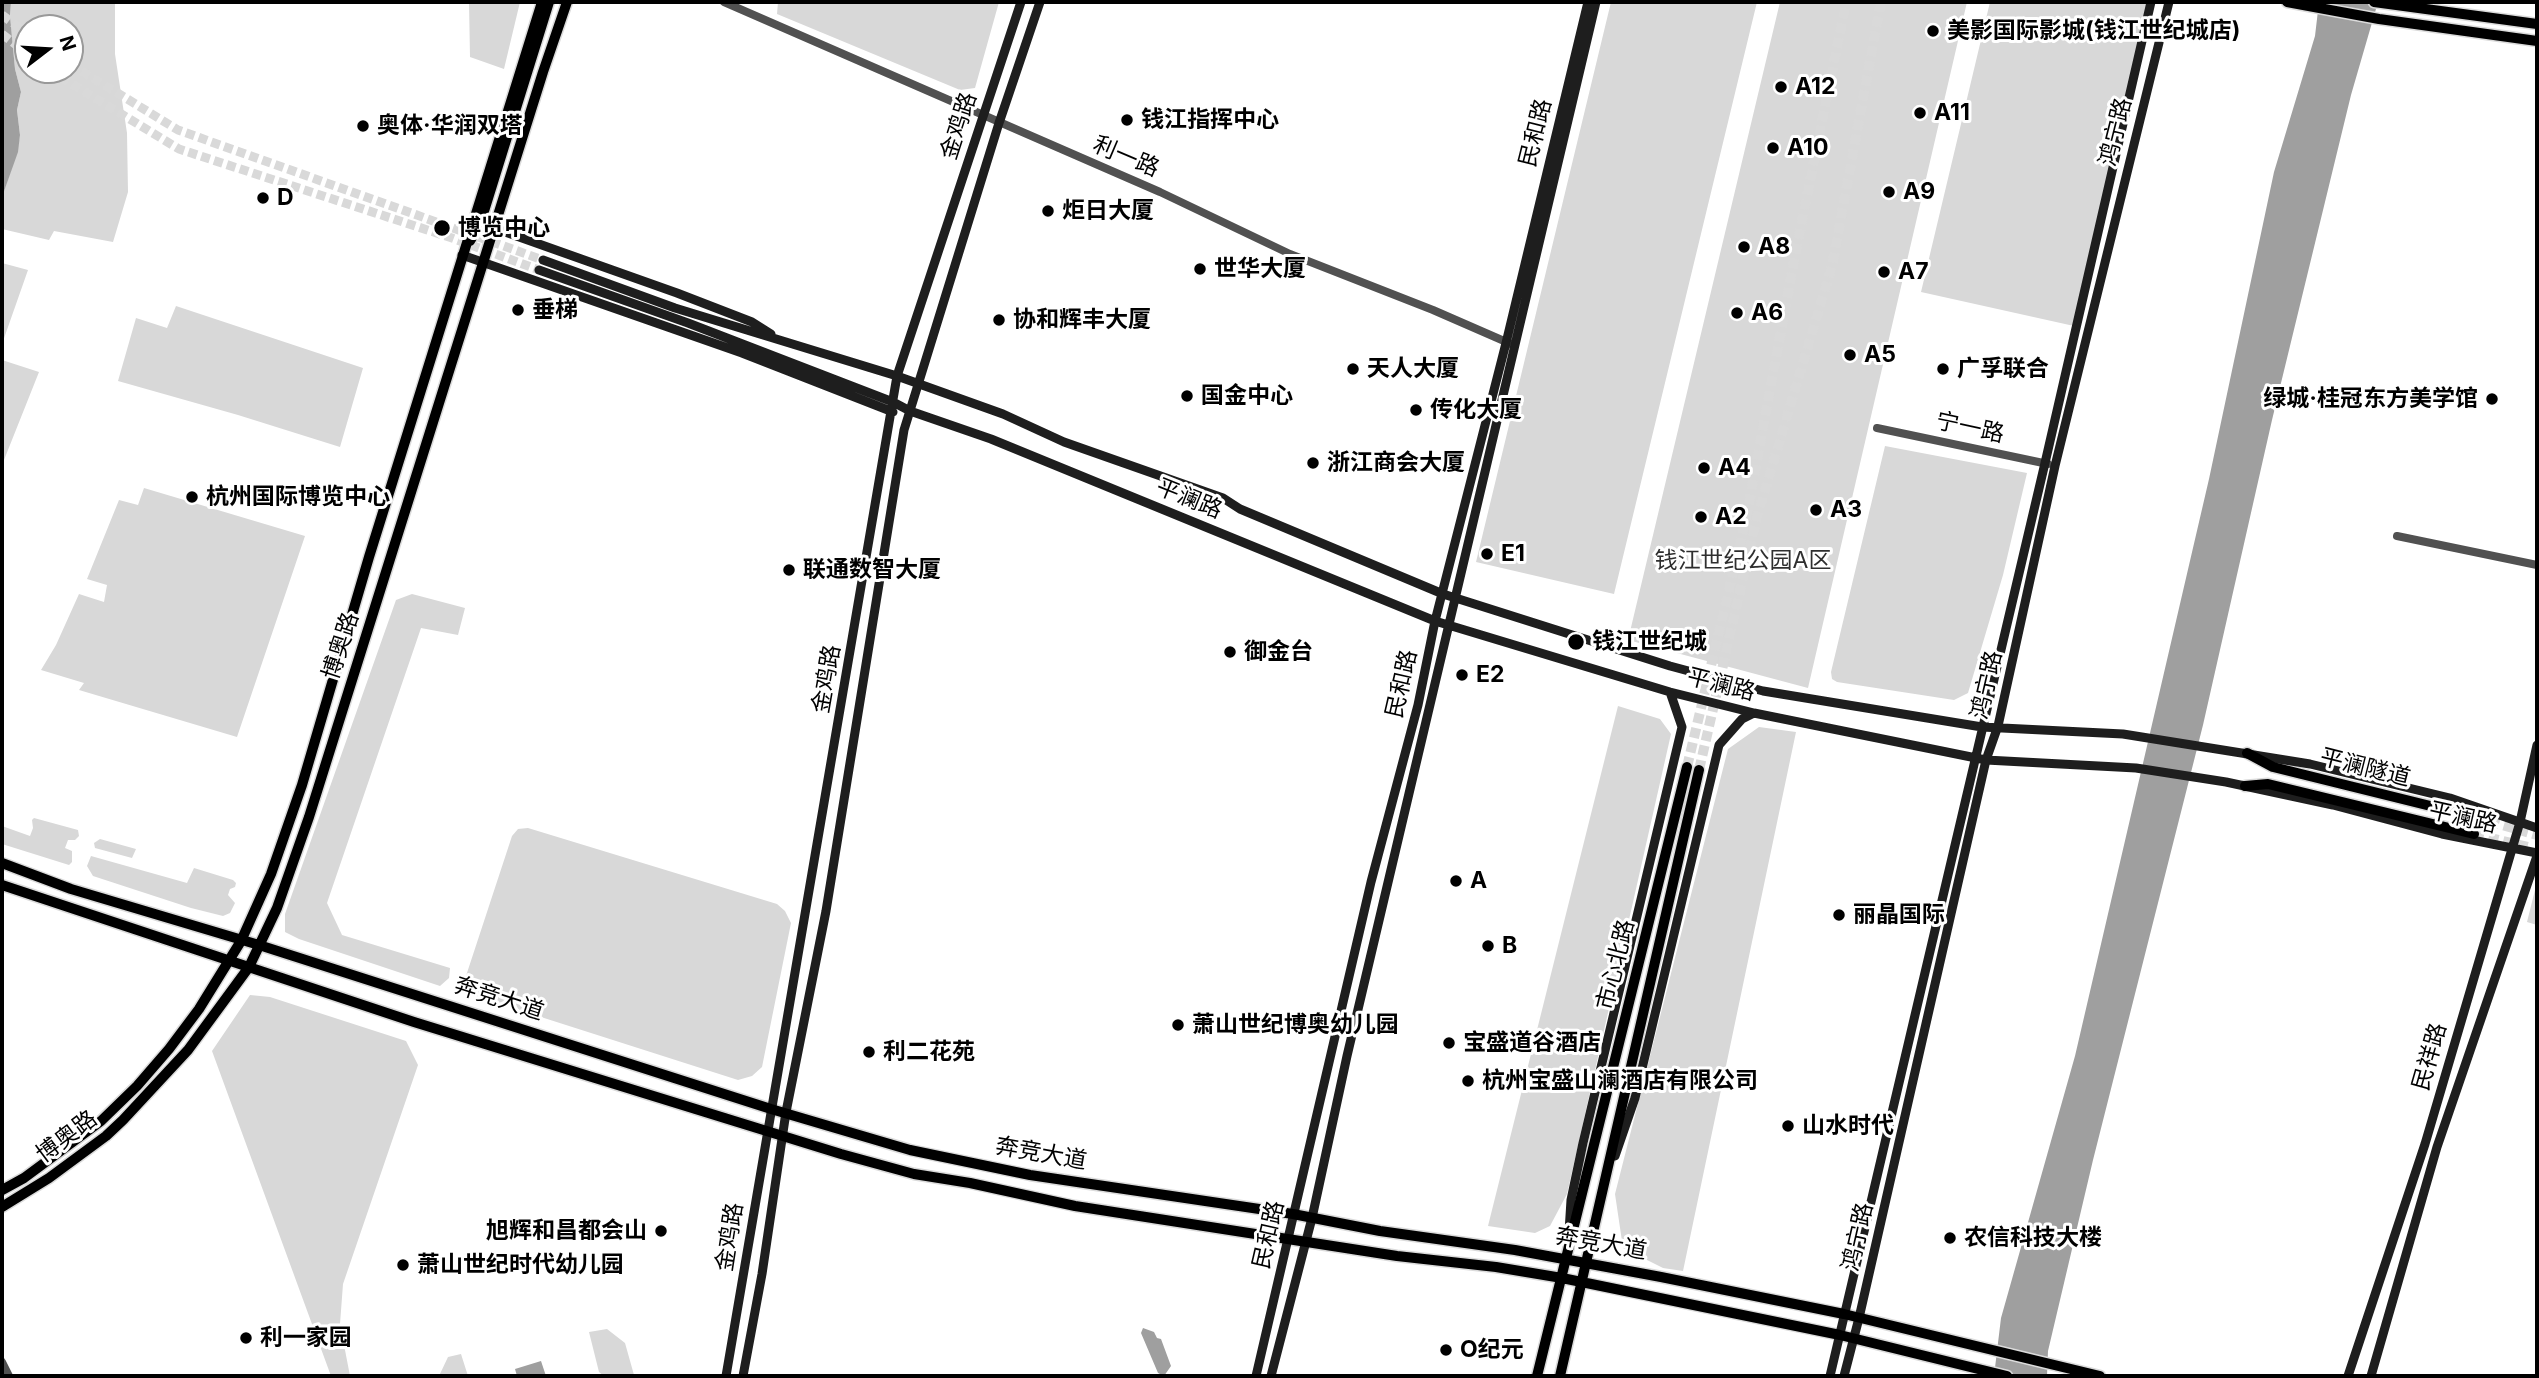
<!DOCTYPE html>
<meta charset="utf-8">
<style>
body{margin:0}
#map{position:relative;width:2539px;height:1378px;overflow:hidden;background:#fff;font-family:Inter,sans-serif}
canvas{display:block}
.frame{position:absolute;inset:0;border:4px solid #000;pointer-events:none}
.north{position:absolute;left:14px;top:14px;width:70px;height:70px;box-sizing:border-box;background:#fff;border:2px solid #999;border-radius:50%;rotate:73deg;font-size:19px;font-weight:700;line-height:28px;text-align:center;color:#000}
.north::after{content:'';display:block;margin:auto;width:24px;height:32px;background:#000;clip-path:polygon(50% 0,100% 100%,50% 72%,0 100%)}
</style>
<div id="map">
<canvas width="2539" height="1378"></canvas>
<div class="frame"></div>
<div class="north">N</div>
</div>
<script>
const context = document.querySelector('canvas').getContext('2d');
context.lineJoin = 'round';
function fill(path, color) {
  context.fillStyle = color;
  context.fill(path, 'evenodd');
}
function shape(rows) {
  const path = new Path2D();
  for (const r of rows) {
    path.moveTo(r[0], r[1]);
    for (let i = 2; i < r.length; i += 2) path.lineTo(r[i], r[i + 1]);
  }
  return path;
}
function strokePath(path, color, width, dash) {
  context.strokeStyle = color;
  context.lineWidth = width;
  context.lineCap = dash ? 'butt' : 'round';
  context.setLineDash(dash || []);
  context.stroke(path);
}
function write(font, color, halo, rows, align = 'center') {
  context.font = font + ' Inter,"Noto Sans SC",sans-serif';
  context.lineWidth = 6;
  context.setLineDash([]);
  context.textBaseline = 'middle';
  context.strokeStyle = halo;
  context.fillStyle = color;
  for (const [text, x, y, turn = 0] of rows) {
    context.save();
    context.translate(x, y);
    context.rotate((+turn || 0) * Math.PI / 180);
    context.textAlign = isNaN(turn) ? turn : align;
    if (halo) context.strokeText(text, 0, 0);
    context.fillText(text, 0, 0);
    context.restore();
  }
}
const green = shape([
 [11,2,115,2,115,54,127,133,128,192,113,242,54,231,49,240,2,229,2,197,17,152,20,135,17,110,21,92,15,69,10,17],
 [28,28,70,28,70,70,28,70],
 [469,2,520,2,504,69,470,57],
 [778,2,999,2,975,88,960,90,777,14],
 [1611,2,1757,2,1614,594,1476,562],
 [1780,2,1967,2,1808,688,1628,640],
 [1990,2,2149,2,2074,326,1921,292],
 [2,263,28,270,2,344],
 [176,306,363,368,340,447,238,415,118,381,136,318,167,328],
 [2,360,39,372,2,465],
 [1885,446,2027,473,2003,575,1968,693,1954,700,1837,682,1832,679,1831,672],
 [144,488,305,536,237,737,79,690,84,683,41,670,56,645,79,594,104,602,107,585,87,579,119,500,138,505],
 [412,594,465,608,458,635,421,628,327,903,342,935,450,968,449,978,440,986,299,939,285,932,285,914,396,600],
 [1618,706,1660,719,1671,734,1567,1194,1550,1226,1535,1233,1488,1226],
 [1759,727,1796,732,1683,1271,1663,1268,1623,1248,1615,1194,1728,749],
 [34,818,78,830,79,836,75,840,68,840,65,848,72,851,72,862,69,865,2,844,2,826,30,836,33,828,32,820],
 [528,828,777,904,785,911,791,923,762,1067,752,1076,738,1080,469,994,464,982,512,836,518,829],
 [100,839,136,849,132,858,95,848,94,843],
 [91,856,187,883,194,868,233,880,236,883,235,887,230,889,228,895,235,903,230,913,223,916,191,908,93,876,87,866],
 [2537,882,2537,925,2527,922],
 [250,995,270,997,406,1041,418,1065,343,1284,340,1324,350,1376,331,1376,212,1051],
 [607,1329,625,1343,634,1375,604,1376,599,1372,589,1332],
 [461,1354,468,1376,439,1376,448,1357]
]);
const water = shape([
 [2,2,11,2,10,16,15,69,21,92,17,110,20,135,18,152,2,197],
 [2319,2,2378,2,2351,95,2272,420,2203,725,2093,1160,2048,1351,2047,1376,1994,1376,2001,1318,2075,1056,2209,479,2274,172,2315,36],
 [1143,1328,1154,1332,1157,1338,1161,1339,1171,1366,1164,1376,1158,1373,1141,1333],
 [541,1361,546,1376,517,1376,515,1369]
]);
const secondaryTunnel = shape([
 [2,15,28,34],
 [2,34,28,54],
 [70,64,178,130,543,260],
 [49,70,179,149,452,238,539,270]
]);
const primaryTunnel = shape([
 [1687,767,1747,514,1794,261,1846,2],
 [1699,770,1757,517,1832,266,1881,2],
 [2475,817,2537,835],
 [2474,834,2532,848]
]);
const tertiary = shape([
 [724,2,1160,192,1290,254,1433,310,1511,344],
 [1877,428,2048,464],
 [2397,536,2537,565],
 [2,1362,9,1376]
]);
const secondary = shape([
 [477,222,677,293,752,322,771,334],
 [462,255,742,353,893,412],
 [543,260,675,308,897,376,1003,414,1064,442,1223,498,1240,509,1443,594,1670,666,1763,691,1982,727,2123,734,2310,764,2450,798,2537,828],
 [539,270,688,323,893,402,910,411,991,439,1435,621,1670,692,1754,713,1986,760,2136,768,2226,782,2333,805,2442,834,2537,853],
 [1615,1156,1635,1098,1719,745,1742,719,1754,713],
 [1569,1232,1571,1200,1583,1143,1682,727,1670,692],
 [726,1376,897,376,1021,2],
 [743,1376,762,1274,786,1112,826,911,904,430,999,123,1040,2],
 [1256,1376,1371,882,1418,705,1435,621,1506,343,1588,2],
 [1271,1376,1312,1218,1347,1056,1596,2],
 [1830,1376,2045,463,2151,2],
 [1844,1376,1859,1318,1986,760,1998,726,2055,466,2169,2],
 [2348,1376,2425,1144,2520,822,2537,745],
 [2371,1376,2437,1147,2537,856]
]);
const primary = shape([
 [2287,2,2379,19,2537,41],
 [2374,2,2537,24],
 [470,241,480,224,549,2],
 [2247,753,2273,767,2475,817],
 [2245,786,2268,784,2474,834],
 [2,863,71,889,259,945,771,1109,910,1150,1030,1175,1293,1214,1380,1231,1515,1250,1661,1277,1844,1314,2100,1376],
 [2,885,414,1022,841,1154,914,1174,970,1183,1075,1206,1397,1256,1496,1267,1562,1278,1840,1335,2007,1376],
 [2,1190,24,1178,101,1121,137,1086,169,1049,199,1009,241,941,271,874,302,785,369,557,542,2],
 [2,1207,49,1178,106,1136,123,1120,188,1050,249,967,277,908,309,817,543,72,567,2],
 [1537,1376,1687,767],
 [1560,1376,1699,770]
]);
const markers = [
 [1933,31,7,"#000"],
 [1781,87,7,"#000"],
 [1920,113,7,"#000"],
 [1127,120,7,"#000"],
 [363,126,7,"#000"],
 [1773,148,7,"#000"],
 [1889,192,7,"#000"],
 [263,198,7,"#000"],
 [1048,211,7,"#000"],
 [442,228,9,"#000"],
 [1744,247,7,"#000"],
 [1200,269,7,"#000"],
 [1884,272,7,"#000"],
 [518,310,7,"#000"],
 [1737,313,7,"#000"],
 [999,320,7,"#000"],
 [1850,355,7,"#000"],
 [1353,369,7,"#000"],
 [1943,369,7,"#000"],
 [1187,396,7,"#000"],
 [2492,399,7,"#000"],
 [1416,410,7,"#000"],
 [1313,463,7,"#000"],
 [1704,468,7,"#000"],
 [192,497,7,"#000"],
 [1816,510,7,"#000"],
 [1701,517,7,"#000"],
 [1487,554,7,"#000"],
 [789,570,7,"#000"],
 [1576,642,9,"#000"],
 [1230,652,7,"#000"],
 [1462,675,7,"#000"],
 [1456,881,7,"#000"],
 [1839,915,7,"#000"],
 [1488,946,7,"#000"],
 [1178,1025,7,"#000"],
 [1449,1043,7,"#000"],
 [869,1052,7,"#000"],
 [1468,1081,7,"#000"],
 [1788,1126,7,"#000"],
 [661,1231,7,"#000"],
 [1950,1238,7,"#000"],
 [403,1265,7,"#000"],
 [246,1338,7,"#000"],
 [1446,1350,7,"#000"]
];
const poiNames = [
 ["美影国际影城(钱江世纪城店)",1947,31],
 ["A12",1795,87],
 ["A11",1934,113],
 ["钱江指挥中心",1141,120],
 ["奥体·华润双塔",377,126],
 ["A10",1787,148],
 ["A9",1903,192],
 ["D",277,198],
 ["炬日大厦",1062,211],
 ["博览中心",458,228],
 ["A8",1758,247],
 ["世华大厦",1214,269],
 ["A7",1898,272],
 ["垂梯",532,310],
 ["A6",1751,313],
 ["协和辉丰大厦",1013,320],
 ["A5",1864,355],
 ["天人大厦",1367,369],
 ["广孚联合",1957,369],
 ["国金中心",1201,396],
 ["绿城·桂冠东方美学馆",2478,399,"right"],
 ["传化大厦",1430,410],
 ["浙江商会大厦",1327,463],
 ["A4",1718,468],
 ["杭州国际博览中心",206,497],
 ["A3",1830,510],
 ["A2",1715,517],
 ["E1",1501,554],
 ["联通数智大厦",803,570],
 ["钱江世纪城",1592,642],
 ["御金台",1244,652],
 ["E2",1476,675],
 ["A",1470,881],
 ["丽晶国际",1853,915],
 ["B",1502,946],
 ["萧山世纪博奥幼儿园",1192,1025],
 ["宝盛道谷酒店",1463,1043],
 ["利二花苑",883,1052],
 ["杭州宝盛山澜酒店有限公司",1482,1081],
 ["山水时代",1802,1126],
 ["旭辉和昌都会山",647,1231,"right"],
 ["农信科技大楼",1964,1238],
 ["萧山世纪时代幼儿园",417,1265],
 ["利一家园",260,1338],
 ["O纪元",1460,1350]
];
const streetNames = [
 ["金鸡路",959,126,-72],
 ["鸿宁路",2116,132,-76],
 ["民和路",1536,133,-76],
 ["利一路",1126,157,23],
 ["宁一路",1970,428,12],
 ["平澜路",1189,499,22],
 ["博奥路",341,646,-72],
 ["金鸡路",827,679,-80],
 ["民和路",1402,684,-77],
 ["平澜路",1721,685,14],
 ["鸿宁路",1987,685,-77],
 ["平澜隧道",2365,768,14],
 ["平澜路",2463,818,13],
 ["市心北路",1616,965,-76],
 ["奔竞大道",499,999,18],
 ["民祥路",2430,1057,-74],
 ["博奥路",67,1137,-37],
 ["奔竞大道",1041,1154,10],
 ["民和路",1269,1235,-77],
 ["金鸡路",730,1237,-81],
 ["鸿宁路",1858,1237,-77],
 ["奔竞大道",1601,1244,10]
];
const parkNames = [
 ["钱江世纪公园A区",1743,561]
];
fill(green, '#d8d8d8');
fill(water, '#9f9f9f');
strokePath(secondaryTunnel, '#d9d9d9', 9, [9, 4.5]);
strokePath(primaryTunnel, '#d9d9d9', 10, [10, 5]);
strokePath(primary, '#dbdbdb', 13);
strokePath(tertiary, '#515151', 8);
strokePath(secondary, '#1e1e1e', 9);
strokePath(primary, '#000', 10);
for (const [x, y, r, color] of markers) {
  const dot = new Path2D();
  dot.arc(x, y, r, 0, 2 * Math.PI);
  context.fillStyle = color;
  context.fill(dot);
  strokePath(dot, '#fff', 2.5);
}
write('bold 23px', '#000', '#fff', poiNames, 'left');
write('23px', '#000', '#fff', streetNames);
write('23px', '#2f2f2f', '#fff', parkNames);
</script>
